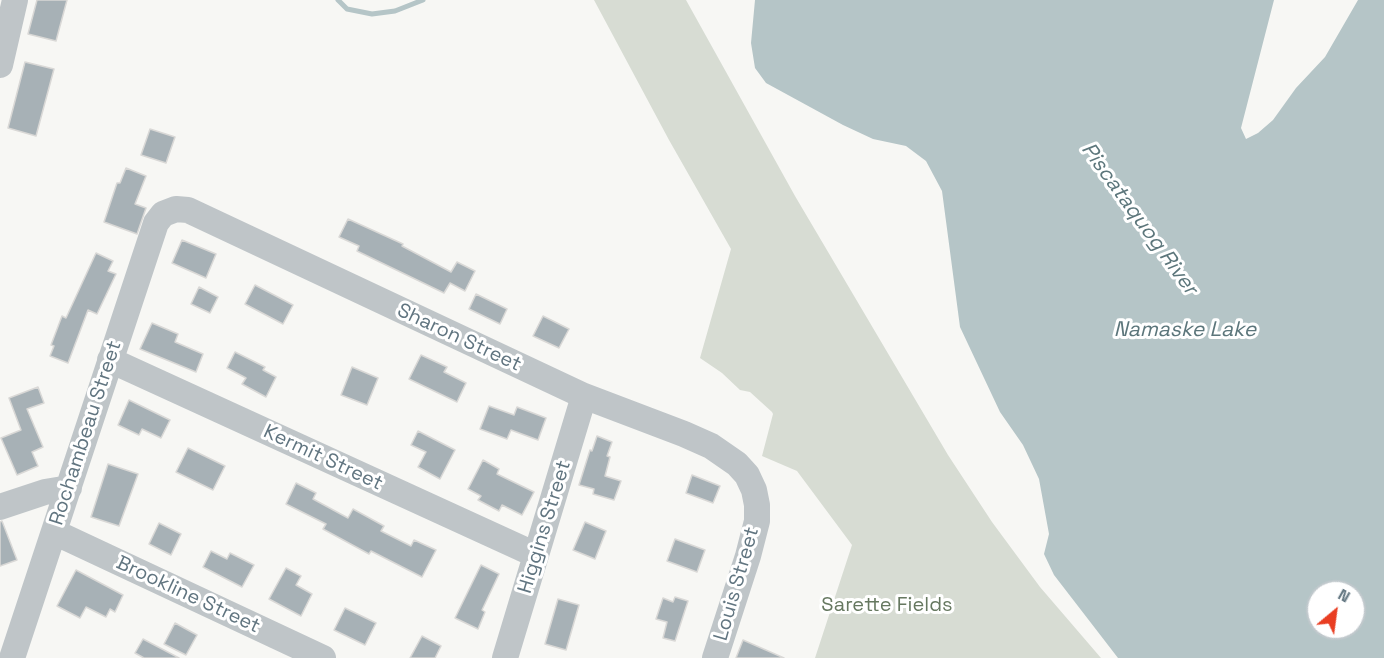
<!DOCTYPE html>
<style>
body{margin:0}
#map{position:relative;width:1384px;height:658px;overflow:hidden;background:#f7f7f4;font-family:"Space Grotesk",sans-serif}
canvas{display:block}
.north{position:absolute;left:1306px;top:580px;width:60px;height:60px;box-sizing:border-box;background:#fff;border:2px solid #c0c8cc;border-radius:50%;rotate:29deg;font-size:16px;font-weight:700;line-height:24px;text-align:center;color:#617580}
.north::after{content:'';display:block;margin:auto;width:21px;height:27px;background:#e93e22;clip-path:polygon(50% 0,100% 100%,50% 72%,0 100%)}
</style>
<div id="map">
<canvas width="1384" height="658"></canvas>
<div class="north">N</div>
</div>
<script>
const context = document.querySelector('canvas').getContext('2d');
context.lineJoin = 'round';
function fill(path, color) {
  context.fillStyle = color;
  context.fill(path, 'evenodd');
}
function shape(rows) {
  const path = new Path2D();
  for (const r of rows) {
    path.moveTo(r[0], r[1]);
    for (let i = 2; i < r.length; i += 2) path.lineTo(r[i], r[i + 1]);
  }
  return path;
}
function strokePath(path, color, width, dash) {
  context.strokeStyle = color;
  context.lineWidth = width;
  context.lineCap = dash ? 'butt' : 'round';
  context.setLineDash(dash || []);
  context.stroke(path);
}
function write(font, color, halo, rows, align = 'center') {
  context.font = font + ' "Space Grotesk",sans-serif';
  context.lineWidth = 6;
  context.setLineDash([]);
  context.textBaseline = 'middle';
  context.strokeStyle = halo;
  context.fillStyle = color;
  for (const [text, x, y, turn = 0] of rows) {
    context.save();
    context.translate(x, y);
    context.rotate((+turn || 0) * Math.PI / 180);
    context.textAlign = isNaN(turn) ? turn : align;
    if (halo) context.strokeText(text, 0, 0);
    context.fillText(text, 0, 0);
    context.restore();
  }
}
const green = shape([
 [594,0,686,0,795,196,948,455,992,522,1040,587,1101,658,815,658,852,545,797,471,762,456,773,414,772,412,750,392,740,390,722,373,700,358,731,249,669,140]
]);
const water = shape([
 [755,0,1274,0,1241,128,1246,139,1258,133,1273,120,1296,88,1325,57,1358,0,1384,0,1384,658,1118,658,1054,575,1044,554,1049,534,1039,479,1023,445,1000,412,960,327,942,191,926,161,906,146,873,139,843,125,766,83,755,68,751,43],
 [1318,592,1354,592,1354,628,1318,628]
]);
const stream = shape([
 [338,0,347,9,372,14,395,11,423,0]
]);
const building = shape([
 [37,0,67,0,56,41,28,34,37,0],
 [25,62,54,69,36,136,8,128,25,62],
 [150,129,175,137,166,163,141,155,150,129],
 [126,168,146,176,135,204,146,208,137,234,104,222,117,183,120,183,126,168],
 [348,219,403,244,402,246,451,272,457,262,475,271,465,291,450,283,444,293,357,251,359,246,339,237,348,219],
 [182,240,216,254,206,278,172,263,182,240],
 [96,253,113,261,108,271,116,274,97,314,88,310,68,363,50,356,54,346,51,345,62,316,66,318,96,253],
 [255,285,293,305,283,324,245,304,255,285],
 [199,287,218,297,210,313,191,304,199,287],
 [476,294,507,309,500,324,469,309,476,294],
 [543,316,569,329,559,348,533,336,543,316],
 [152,323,178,334,175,342,203,354,196,372,140,349,152,323],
 [235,352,265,367,263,370,276,377,266,397,242,384,246,378,227,368,235,352],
 [421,355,447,367,444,372,466,383,457,402,409,379,421,355],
 [352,367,378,378,367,405,341,395,352,367],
 [38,387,44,403,27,409,43,447,32,452,38,466,17,475,1,438,21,430,9,398,38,387],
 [129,400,170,420,161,438,142,429,139,435,118,425,129,400],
 [489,406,514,415,517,407,546,418,538,440,511,430,507,439,480,429,489,406],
 [418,431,455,450,440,479,418,467,426,452,411,445,418,431],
 [597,436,612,442,607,456,610,457,605,476,621,481,614,500,593,494,594,489,579,485,590,450,592,451,597,436],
 [188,448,225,466,213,490,176,472,188,448],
 [483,460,499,469,497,474,534,492,522,515,502,505,499,511,478,500,481,496,468,489,483,460],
 [108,464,138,474,119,526,91,517,108,464],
 [692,475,720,486,713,503,686,493,692,475],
 [296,483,316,493,313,499,348,518,353,509,384,526,381,531,411,546,414,540,436,550,422,577,371,551,369,554,323,529,326,524,286,504,296,483],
 [2,521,17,560,0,566,0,522,2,521],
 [585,522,606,531,595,559,573,550,585,522],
 [159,523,181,534,171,555,149,544,159,523],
 [675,539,705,550,697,572,667,561,675,539],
 [211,551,227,559,230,553,254,565,242,587,203,567,211,551],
 [481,565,499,574,482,610,485,612,478,629,455,618,481,565],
 [286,568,301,576,296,585,312,594,301,616,269,599,286,568],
 [76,570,123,595,115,612,110,609,106,617,86,607,80,618,57,606,76,570],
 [675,597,688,601,675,641,663,638,667,622,656,619,663,598,673,602,675,597],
 [558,599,579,605,566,650,545,644,558,599],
 [345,608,376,623,365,645,334,630,345,608],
 [175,623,197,635,186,655,164,644,175,623],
 [422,636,441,646,435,658,410,658,422,636],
 [143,639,179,658,144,658,135,653,143,639],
 [743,640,784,658,736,658,743,640]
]);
const minor = shape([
 [0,65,15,0],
 [110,360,536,555],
 [0,507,45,492,69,488],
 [54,532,323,658],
 [12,658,156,223,163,214,176,209,188,210,584,396,684,434,711,446,737,464,747,475,754,490,757,505,757,521,748,556,715,658],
 [505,658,584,396]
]);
const streetNames = [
 ["Sharon Street",459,338,25],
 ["Rochambeau Street",86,433,-72],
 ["Kermit Street",323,458,25],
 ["Higgins Street",545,527,-73],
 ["Louis Street",737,584,-74],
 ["Brookline Street",188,595,25]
];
const parkNames = [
 ["Sarette Fields",887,606]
];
const waterNames = [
 ["Piscataquog River",1139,219,54],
 ["Namaske Lake",1185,330]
];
fill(green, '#d7dcd3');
fill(water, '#b5c5c7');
strokePath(stream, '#b5c5c7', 5);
fill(building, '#a7b1b6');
strokePath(building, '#d9d8d6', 1.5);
strokePath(minor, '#bfc5c8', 26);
write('20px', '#617580', '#fff', streetNames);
write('20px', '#667860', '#fff', parkNames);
write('italic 21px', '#5c767b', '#fff', waterNames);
</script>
